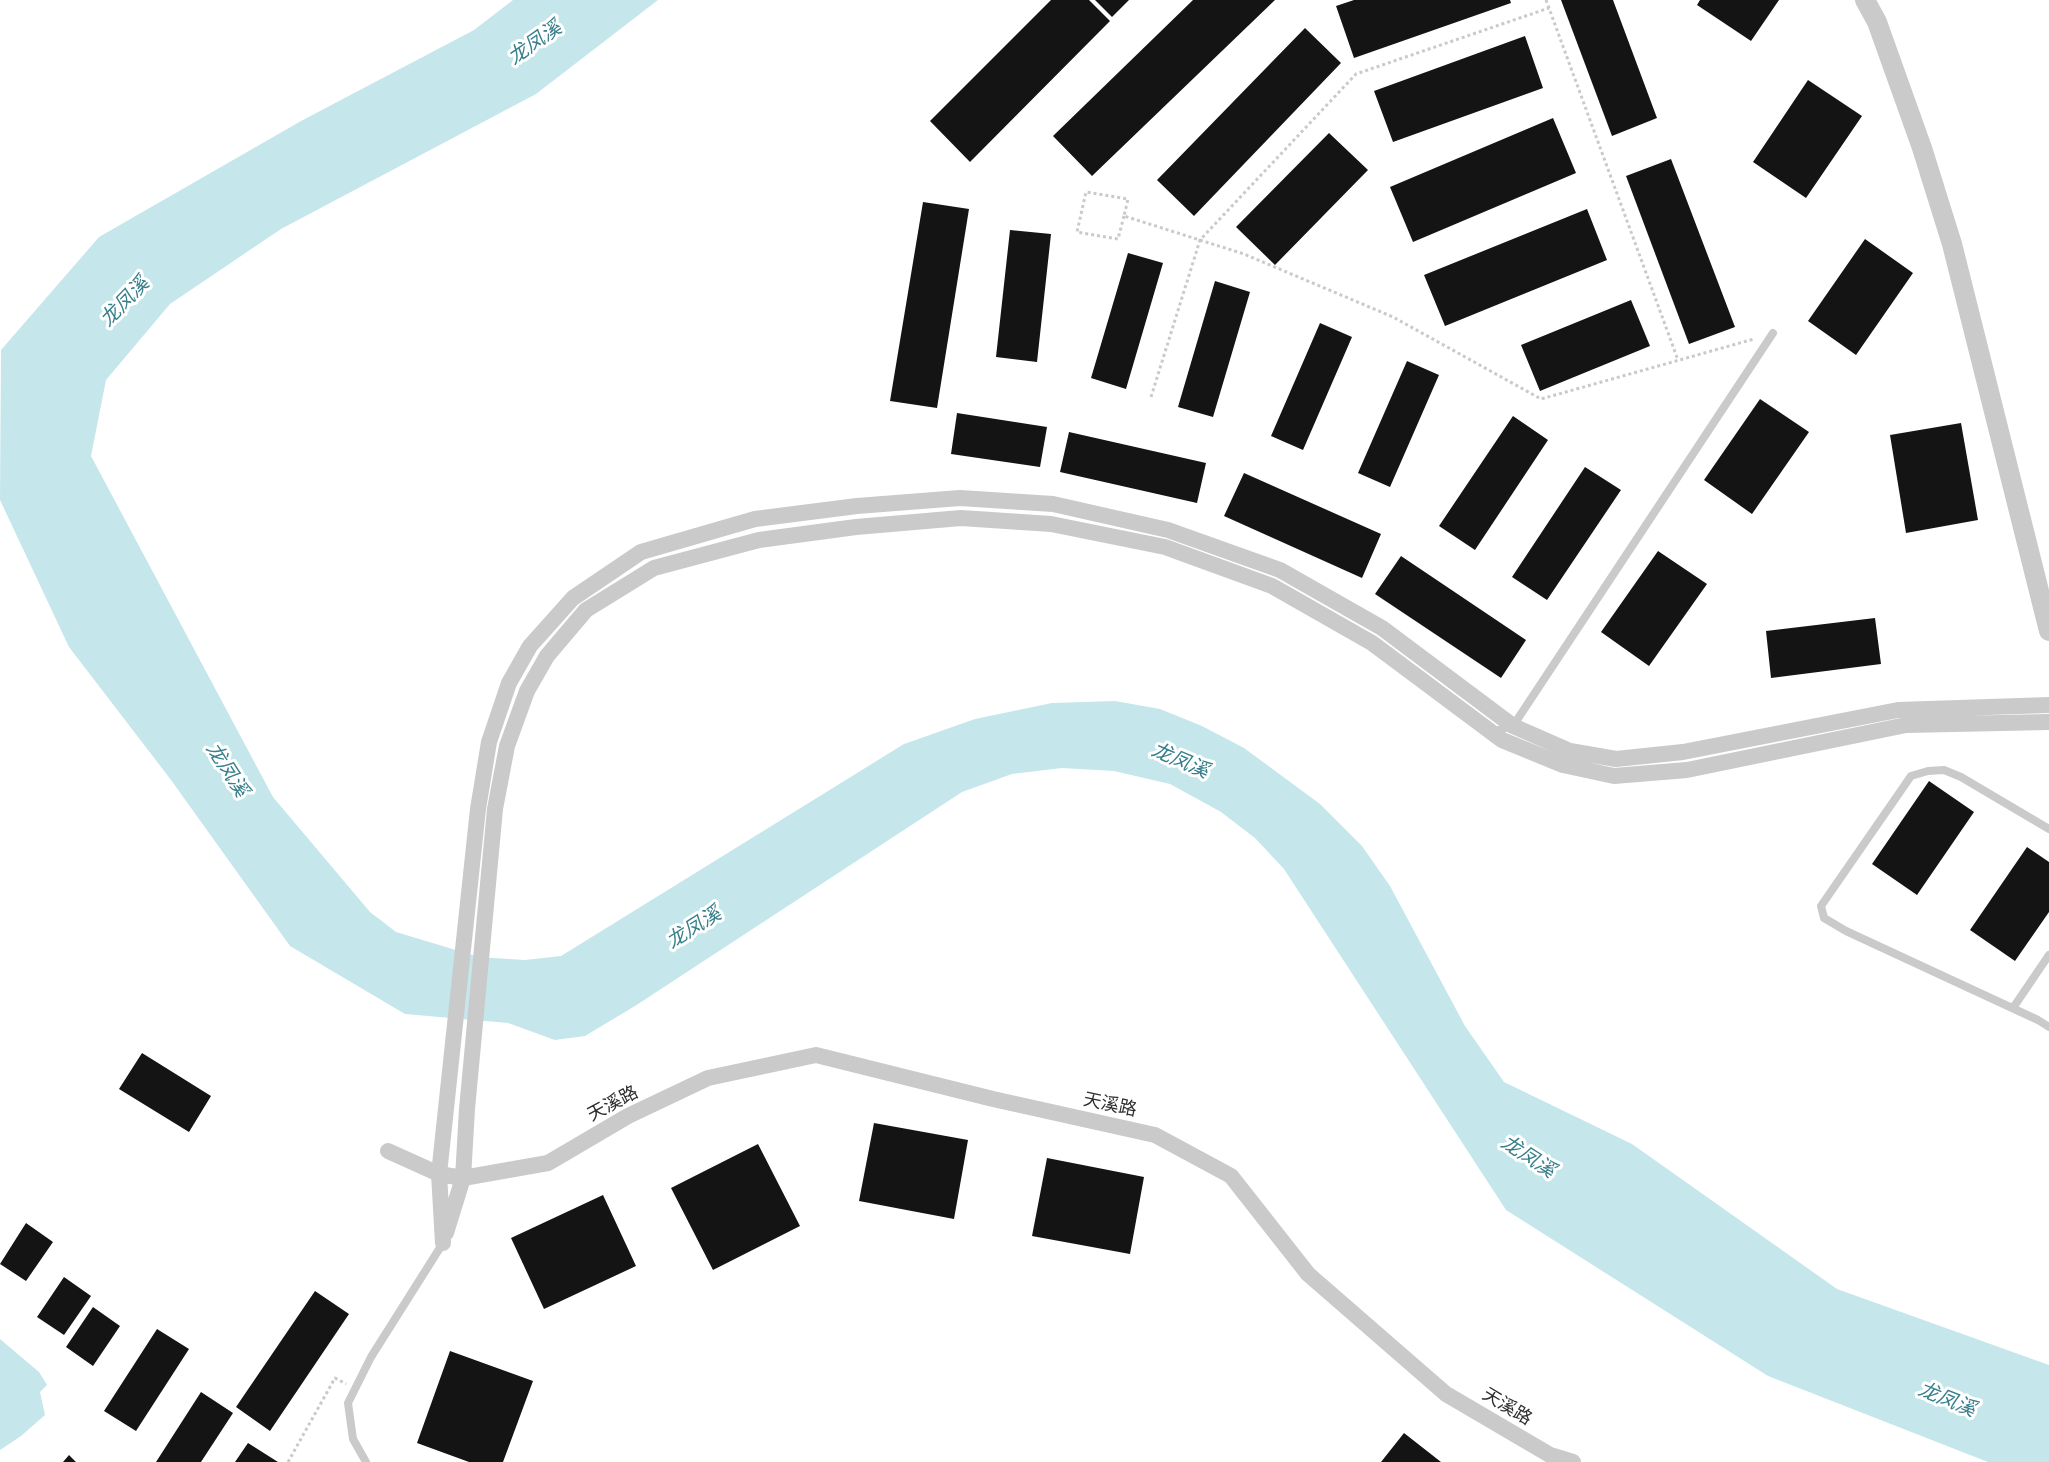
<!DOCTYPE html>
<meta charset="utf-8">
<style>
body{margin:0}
canvas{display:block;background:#fff}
</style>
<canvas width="2049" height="1462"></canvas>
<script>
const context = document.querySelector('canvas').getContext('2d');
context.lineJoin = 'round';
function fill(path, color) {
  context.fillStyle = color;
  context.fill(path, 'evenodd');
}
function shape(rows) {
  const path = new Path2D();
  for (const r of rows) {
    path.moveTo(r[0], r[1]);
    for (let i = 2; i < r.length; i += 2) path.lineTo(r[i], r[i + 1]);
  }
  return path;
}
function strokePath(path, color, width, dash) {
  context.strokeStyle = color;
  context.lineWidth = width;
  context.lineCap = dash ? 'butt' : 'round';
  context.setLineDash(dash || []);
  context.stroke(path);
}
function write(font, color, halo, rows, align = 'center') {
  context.font = font + ' Rubik,"Noto Sans SC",sans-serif';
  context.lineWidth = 6;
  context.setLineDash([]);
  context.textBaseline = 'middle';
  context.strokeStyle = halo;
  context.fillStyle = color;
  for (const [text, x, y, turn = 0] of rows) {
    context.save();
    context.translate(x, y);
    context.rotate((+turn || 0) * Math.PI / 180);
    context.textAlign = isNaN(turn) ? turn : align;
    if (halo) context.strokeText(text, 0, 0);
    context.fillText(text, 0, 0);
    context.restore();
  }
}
const water = shape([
 [513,0,658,0,536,94,281,229,170,304,106,380,91,456,273,797,370,912,396,932,479,957,525,960,561,956,904,744,975,719,1052,703,1115,701,1160,709,1202,726,1244,748,1320,804,1362,846,1390,886,1465,1026,1504,1082,1632,1144,1837,1289,2049,1365,2049,1462,1988,1462,1768,1376,1506,1210,1284,869,1255,838,1221,812,1170,784,1114,771,1062,768,1012,774,962,792,635,1006,585,1036,555,1040,508,1023,405,1014,290,946,171,780,69,647,0,500,1,350,99,237,301,121,474,30],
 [0,1339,39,1372,47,1385,40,1392,45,1415,21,1436,0,1450]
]);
const building = shape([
 [1051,0,1089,0,1110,21,970,162,930,121],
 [1095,0,1129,0,1112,17],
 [1193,0,1275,0,1092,176,1053,136],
 [1354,0,1510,0,1511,3,1354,58,1336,6],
 [1561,0,1613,0,1657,118,1612,136],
 [1700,0,1779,0,1751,41,1697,5],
 [1305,28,1341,63,1194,216,1157,180],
 [1525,36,1543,88,1393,142,1374,91],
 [1808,80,1862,116,1806,198,1753,162],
 [1553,118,1576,173,1413,242,1390,187],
 [1329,133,1368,170,1275,265,1236,227],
 [1671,159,1735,327,1689,344,1626,176],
 [923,202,969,209,937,408,890,401],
 [1587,209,1607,260,1445,326,1424,275],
 [1010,230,1051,234,1037,362,996,357],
 [1865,239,1913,273,1856,355,1808,321],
 [1128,253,1163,263,1126,389,1091,378],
 [1215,281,1250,292,1213,417,1178,407],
 [1631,300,1650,346,1540,391,1521,345],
 [1320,323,1352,337,1303,450,1271,436],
 [1407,361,1439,375,1390,487,1358,473],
 [1760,399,1809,432,1752,514,1704,480],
 [957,413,1047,427,1040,467,951,454],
 [1513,416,1548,440,1475,550,1439,526],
 [1961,423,1978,520,1906,533,1890,435],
 [1069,432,1206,463,1197,503,1060,472],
 [1585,467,1621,490,1547,600,1512,577],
 [1244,473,1381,534,1362,578,1224,516],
 [1658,551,1707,584,1649,666,1601,632],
 [1401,556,1526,640,1501,678,1375,594],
 [1875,618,1881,664,1771,678,1766,631],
 [1929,781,1974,812,1917,895,1872,864],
 [2027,847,2049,862,2049,912,2015,961,1970,930],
 [142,1053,211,1096,189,1132,119,1089],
 [874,1123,968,1140,954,1219,859,1201],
 [758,1144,800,1226,713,1270,671,1188],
 [1047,1158,1144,1177,1130,1254,1032,1236],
 [603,1195,636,1266,544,1309,511,1238],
 [26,1223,53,1242,26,1281,0,1264],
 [64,1277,91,1296,64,1335,37,1317],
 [315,1291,349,1314,270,1431,236,1407],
 [93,1307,120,1326,93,1366,66,1347],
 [157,1329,189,1349,136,1431,104,1411],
 [450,1351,533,1381,503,1462,469,1462,417,1443],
 [201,1392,233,1413,201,1462,156,1462],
 [1404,1433,1441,1462,1381,1462],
 [248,1443,278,1462,235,1462],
 [69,1455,76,1462,63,1462]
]);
const path = shape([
 [1546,0,1678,360],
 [1124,216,1118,239,1077,232,1086,192,1128,199,1124,216,1244,254,1393,317,1541,399,1754,339],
 [1151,397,1200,240,1356,74,1549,8],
 [288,1462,335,1378,346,1384]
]);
const service = shape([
 [1491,732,1513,726,1773,333],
 [2049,829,1961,777,1944,770,1928,771,1911,776,1821,906,1824,918,1846,931,2038,1020,2049,1027],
 [2013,1008,2049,955],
 [366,1462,353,1439,348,1403,371,1357,443,1243]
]);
const minor = shape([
 [388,1151,439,1174,463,1178,548,1163,628,1116,708,1078,816,1055,993,1099,1155,1135,1231,1176,1308,1274,1446,1394,1550,1455,1573,1462],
 [446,1233,463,1178,467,1109,495,809,507,746,527,691,547,656,586,610,654,568,759,540,856,527,961,518,1051,524,1165,547,1272,586,1372,643,1502,740,1563,765,1614,776,1687,770,1906,725,2049,722],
 [443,1243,439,1174,478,809,489,742,509,683,530,646,573,598,641,552,755,519,857,506,960,498,1053,504,1168,530,1280,570,1382,628,1513,726,1570,751,1616,759,1683,752,1898,710,2049,705]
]);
const tertiary = shape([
 [1865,0,1877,22,1922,148,1952,244,2049,631]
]);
const streetNames = [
 ["天溪路",613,1104,-28],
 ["天溪路",1110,1105,12],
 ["天溪路",1507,1407,31]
];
const waterNames = [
 ["龙凤溪",535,43,-35],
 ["龙凤溪",125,302,-46],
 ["龙凤溪",1180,761,23],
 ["龙凤溪",227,770,57],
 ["龙凤溪",694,928,-32],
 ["龙凤溪",1528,1157,33],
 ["龙凤溪",1947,1400,22]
];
fill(water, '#c5e7ec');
fill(building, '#141414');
strokePath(path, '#cacaca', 3, [3, 3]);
strokePath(service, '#cacaca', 8);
strokePath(minor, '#cacaca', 16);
strokePath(tertiary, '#cacaca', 20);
write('18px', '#2d2d2d', '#fff', streetNames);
write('italic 20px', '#367f8b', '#fff', waterNames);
</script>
